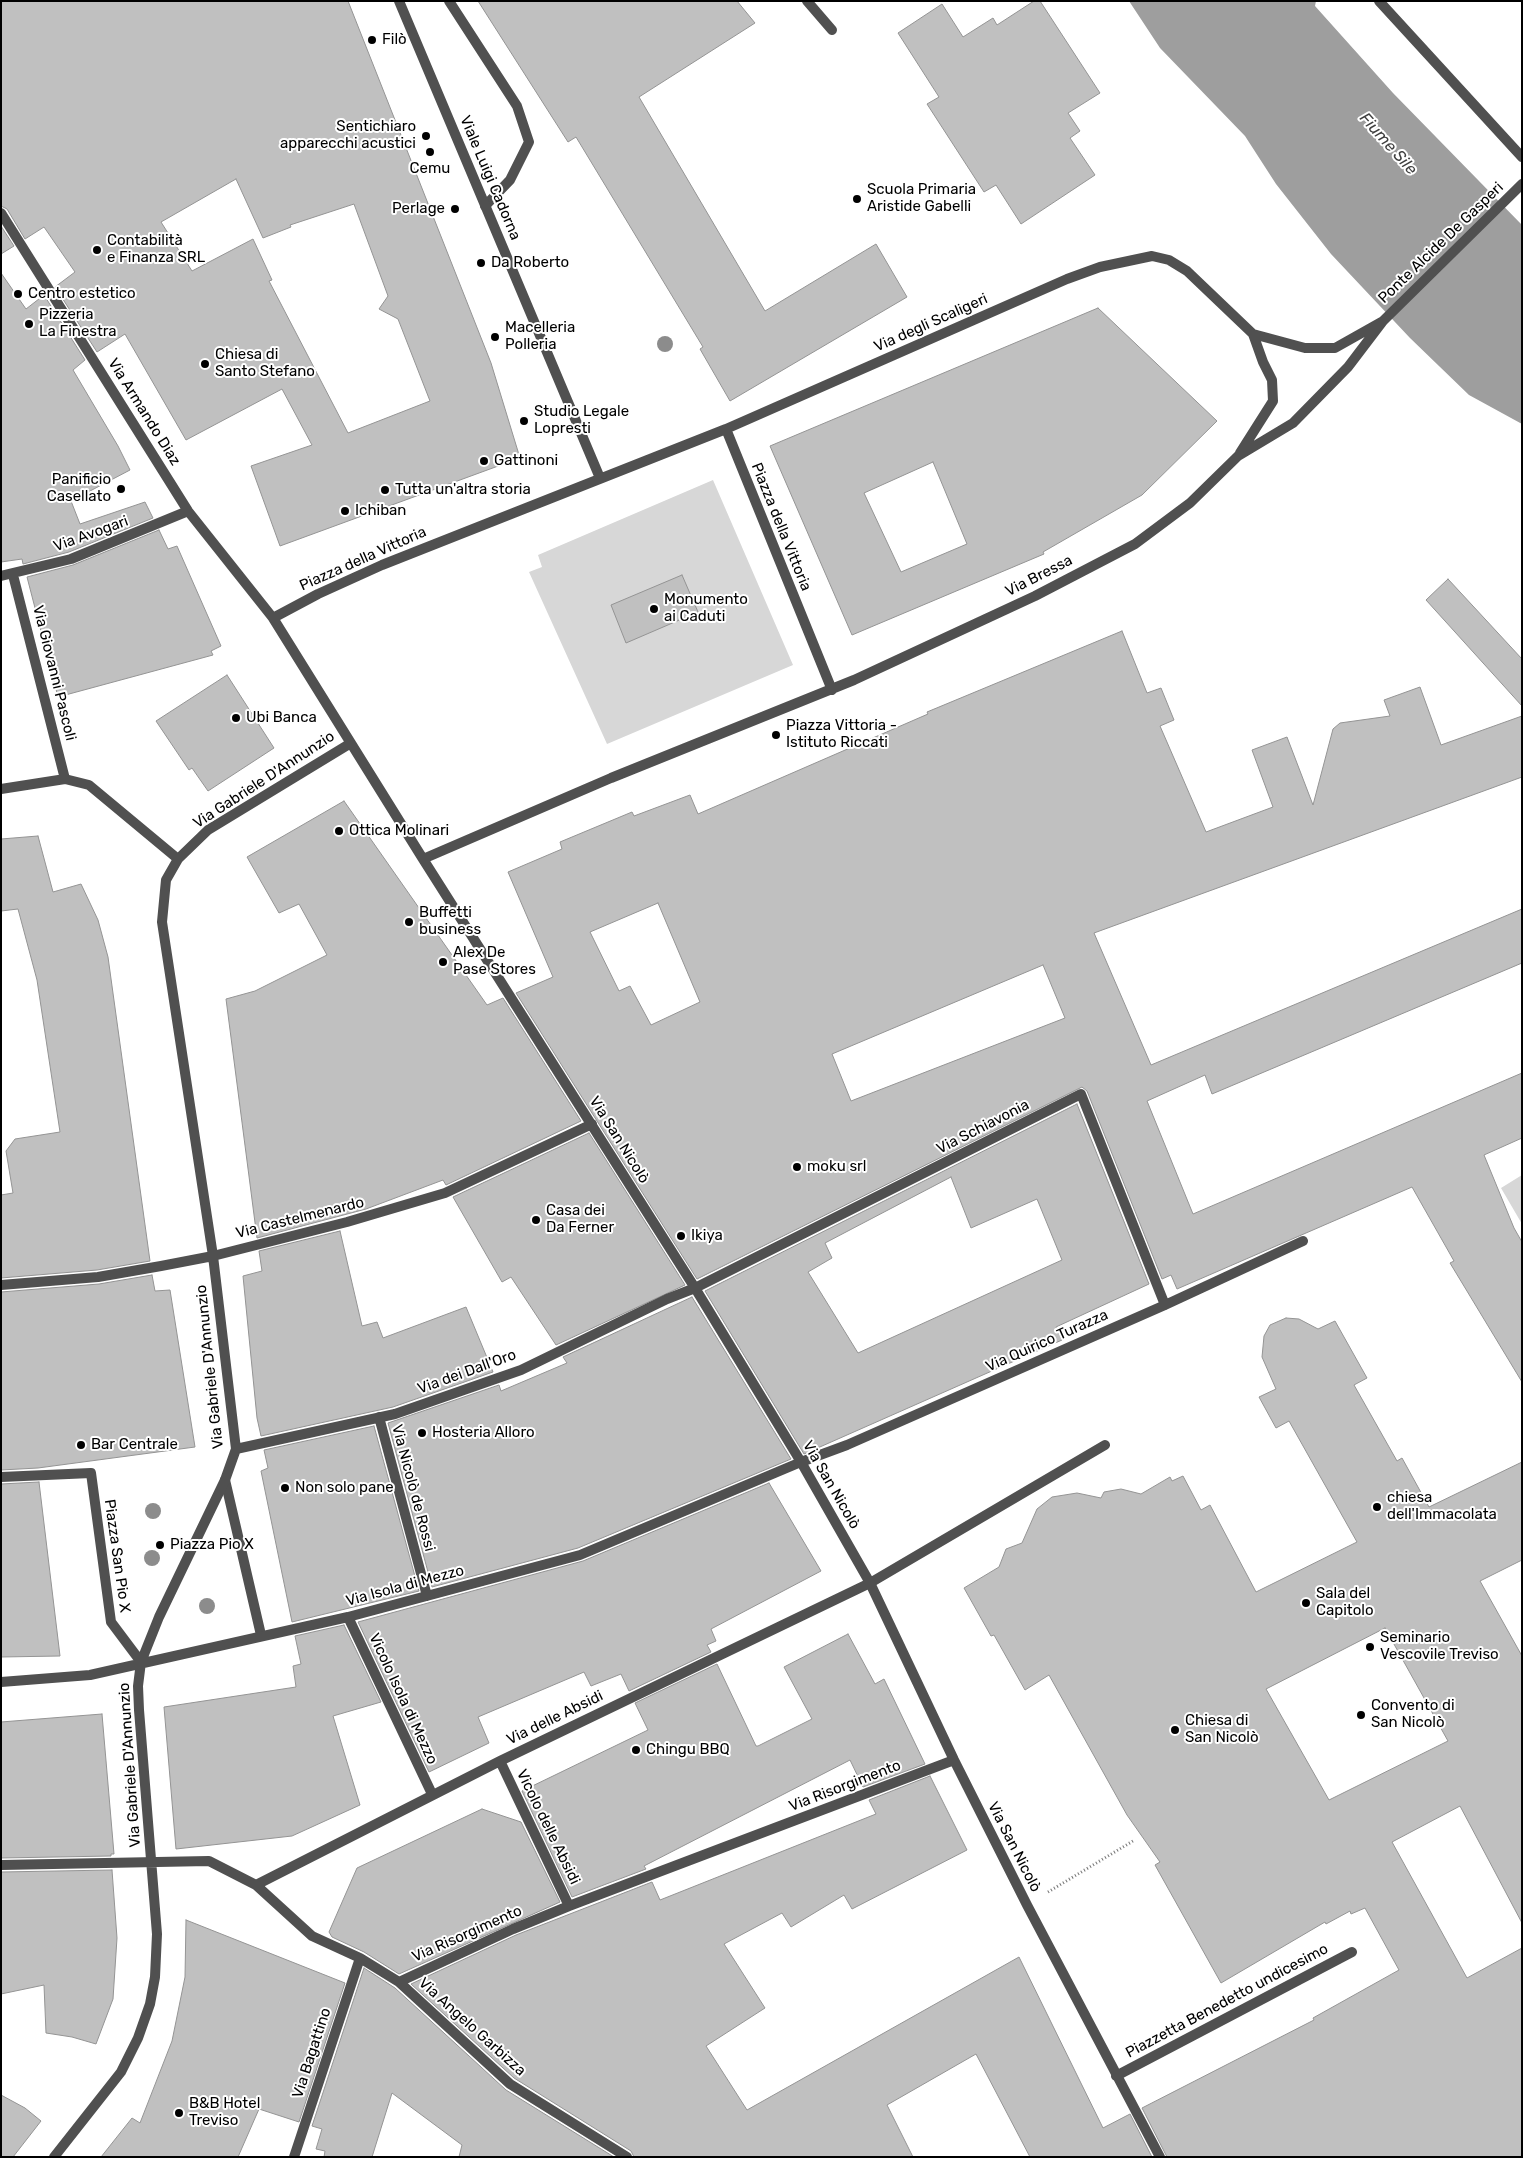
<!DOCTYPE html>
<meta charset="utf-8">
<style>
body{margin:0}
#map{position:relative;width:1523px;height:2158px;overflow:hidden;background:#fff;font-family:Rubik,sans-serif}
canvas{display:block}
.frame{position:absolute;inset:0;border:2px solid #000;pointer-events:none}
</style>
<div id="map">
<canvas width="1523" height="2158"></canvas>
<div class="frame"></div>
</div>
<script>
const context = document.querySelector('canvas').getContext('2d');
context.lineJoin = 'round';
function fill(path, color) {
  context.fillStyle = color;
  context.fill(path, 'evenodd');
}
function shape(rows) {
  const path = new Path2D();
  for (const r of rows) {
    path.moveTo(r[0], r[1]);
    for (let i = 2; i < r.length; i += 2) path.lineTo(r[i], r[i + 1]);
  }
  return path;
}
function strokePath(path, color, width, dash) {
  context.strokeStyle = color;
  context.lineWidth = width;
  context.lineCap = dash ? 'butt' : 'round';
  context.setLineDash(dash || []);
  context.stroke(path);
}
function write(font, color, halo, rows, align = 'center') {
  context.font = font + ' Rubik,sans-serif';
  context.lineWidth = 4;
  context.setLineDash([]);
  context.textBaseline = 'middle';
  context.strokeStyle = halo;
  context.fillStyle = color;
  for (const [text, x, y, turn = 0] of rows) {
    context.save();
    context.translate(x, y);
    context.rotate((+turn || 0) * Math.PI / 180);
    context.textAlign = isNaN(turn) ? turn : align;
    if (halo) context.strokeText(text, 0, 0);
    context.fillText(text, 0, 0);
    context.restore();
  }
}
const green = shape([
 [713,480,793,665,607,744,529,572,542,567,538,555],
 [1522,1175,1522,1224,1501,1188]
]);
const water = shape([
 [1129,1,1316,1,1315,6,1393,93,1522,225,1522,424,1469,395,1410,338,1331,254,1276,184,1245,136,1160,48]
]);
const building = shape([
 [1,1,348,1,491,363,520,458,280,546,251,466,312,445,282,389,186,440,125,334,97,352,55,287,75,272,44,227,25,239,7,209,1,206,1,1],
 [236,179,263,238,291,227,290,225,354,204,388,296,379,309,398,319,430,401,348,433,269,281,272,280,253,239,192,271,161,222,236,179],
 [478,1,737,1,755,23,639,97,765,311,876,244,907,297,730,401,700,349,703,347,576,137,568,142,478,1],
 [1034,1,1040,1,1100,93,1068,113,1080,131,1070,138,1095,175,1021,224,996,185,984,192,927,104,939,97,898,33,942,4,963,37,993,18,997,25,1034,1],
 [1,226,14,246,1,254,1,226],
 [1,273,26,309,44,295,85,360,73,370,118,446,130,470,71,501,80,524,145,502,153,518,69,552,23,564,22,559,1,562,1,273],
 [1098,308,1217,421,1142,495,1043,552,1044,554,852,635,770,446,1098,308],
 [933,462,967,544,901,572,864,493,933,462],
 [159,530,168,549,177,546,221,646,211,651,213,655,58,697,27,577,73,565,159,530],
 [682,575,698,612,626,643,611,605,682,575],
 [1448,579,1522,659,1522,706,1426,600,1448,579],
 [1122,631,1147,693,1161,688,1174,720,1160,726,1206,832,1273,807,1252,750,1287,737,1313,805,1333,729,1340,723,1390,716,1384,700,1420,687,1441,745,1522,716,1522,777,1094,933,1151,1065,1522,909,1522,963,1212,1094,1205,1075,1147,1101,1193,1214,1522,1073,1522,1138,1484,1155,1514,1228,1522,1242,1522,1382,1450,1263,1454,1261,1412,1187,1177,1289,1171,1275,1162,1279,1087,1091,1082,1087,697,1279,516,993,553,977,508,872,562,849,560,842,632,812,634,816,690,795,698,814,928,714,927,712,1122,631],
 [658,903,700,1002,651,1025,630,986,619,991,590,932,658,903],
 [1043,965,1065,1018,851,1101,832,1054,1043,965],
 [227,675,274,748,208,791,192,768,189,770,156,721,227,675],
 [344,801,487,1005,503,998,581,1121,446,1185,443,1180,366,1209,257,1238,226,999,255,991,327,955,299,904,279,913,247,857,344,801],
 [38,836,53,892,81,884,98,920,108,957,150,1261,97,1270,1,1278,1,1195,13,1193,6,1151,15,1139,60,1132,37,980,18,909,1,911,1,839,38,836],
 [1077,1104,1149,1284,1056,1327,1062,1340,804,1454,705,1291,1077,1104],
 [951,1177,971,1228,1037,1199,1062,1260,858,1353,808,1272,832,1258,825,1243,951,1177],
 [589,1133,685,1285,556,1345,511,1277,502,1282,453,1197,589,1133],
 [340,1231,362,1326,377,1322,383,1338,466,1307,493,1372,393,1407,261,1436,257,1418,243,1276,262,1271,259,1251,340,1231],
 [152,1275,155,1291,170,1290,195,1447,38,1468,1,1470,1,1292,99,1284,152,1275],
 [692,1297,791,1459,578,1548,432,1587,388,1423,499,1385,501,1391,567,1363,563,1357,692,1297],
 [1286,1318,1299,1319,1318,1329,1335,1321,1367,1378,1354,1385,1397,1461,1402,1458,1429,1507,1522,1462,1522,1560,1480,1581,1522,1656,1522,1923,1460,1806,1392,1842,1467,1978,1522,1948,1522,2157,1167,2157,1142,2108,1314,2020,1313,2018,1399,1970,1365,1908,1351,1914,1350,1911,1326,1924,1325,1922,1221,1983,1155,1865,1160,1862,1127,1815,1049,1675,1025,1690,994,1635,991,1636,964,1588,999,1567,1006,1549,1022,1543,1037,1509,1052,1497,1077,1493,1101,1498,1104,1492,1121,1489,1141,1494,1170,1477,1172,1481,1183,1476,1201,1510,1210,1505,1256,1592,1357,1542,1289,1421,1276,1428,1259,1397,1276,1389,1262,1357,1264,1336,1270,1325,1286,1318],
 [1385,1628,1448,1741,1329,1800,1266,1689,1385,1628],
 [374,1426,419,1591,292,1622,261,1471,268,1468,264,1450,374,1426],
 [39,1482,60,1656,1,1657,1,1484,39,1482],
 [769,1483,821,1571,711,1629,716,1641,707,1645,711,1652,629,1691,621,1674,591,1686,584,1672,478,1717,489,1743,429,1772,358,1622,583,1561,769,1483],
 [344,1625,381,1702,333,1716,360,1805,292,1836,176,1849,164,1707,296,1687,293,1666,301,1664,295,1636,344,1625],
 [848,1634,875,1684,884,1679,925,1764,863,1787,850,1760,644,1866,646,1869,572,1897,522,1791,648,1730,635,1703,717,1664,756,1746,758,1746,812,1719,784,1667,848,1634],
 [102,1714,114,1854,111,1854,111,1856,1,1858,1,1722,102,1714],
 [930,1776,967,1850,852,1909,844,1895,791,1927,782,1913,724,1944,765,2008,706,2046,747,2110,1019,1957,1103,2128,1130,2114,1152,2157,1030,2157,976,2054,887,2105,913,2157,634,2157,631,2151,514,2078,411,1984,516,1935,652,1882,660,1900,876,1814,869,1800,930,1776],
 [482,1809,521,1822,560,1902,399,1974,364,1952,332,1937,329,1932,357,1868,482,1809],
 [112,1870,117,1938,113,1999,96,2044,72,2037,46,2033,44,1985,1,1994,1,1872,112,1870],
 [186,1920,345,1983,299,2122,259,2109,238,2157,101,2157,132,2118,140,2123,172,2041,185,1977,186,1920],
 [364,1968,395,1988,506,2090,614,2157,459,2157,462,2145,392,2093,372,2157,324,2157,325,2151,316,2149,322,2129,312,2126,364,1968],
 [1,2095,25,2108,41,2121,13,2157,1,2157,1,2095]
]);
const path = shape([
 [1048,1892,1133,1841]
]);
const lane = shape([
 [449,1,517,106,529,142,510,180,485,206],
 [225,1480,261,1635],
 [870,1583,1105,1445]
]);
const street = shape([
 [399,1,600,478],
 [807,1,832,30],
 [1379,1,1522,157],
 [1,213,188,511,273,618],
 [1383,321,1335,348,1305,348,1253,334,1187,271,1169,260,1152,256,1100,267,1067,279,726,429,382,565,318,594,273,618,423,859,611,778,854,680,1035,596,1135,544,1190,503,1238,456,1293,423,1348,367,1383,321,1522,184],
 [726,429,832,690],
 [1240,453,1273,401,1272,380,1263,362,1253,334],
 [13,575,65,779],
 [1,576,71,559,188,511],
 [1,789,65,779,89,785,178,859],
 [423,859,695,1288,801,1462,870,1583,954,1760,1027,1905,1160,2157],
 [1,1285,98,1277,161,1266,213,1256,347,1222,445,1193,592,1124],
 [379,1417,427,1596],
 [236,1449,395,1414,521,1370,667,1299,695,1288,1081,1094,1165,1305],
 [1,1477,91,1473,111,1622,141,1662],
 [348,1617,432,1794],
 [1,1682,90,1675,348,1617,580,1555,801,1462,847,1445,1165,1305,1303,1241],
 [500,1761,569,1906],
 [1,1865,209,1861,256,1885,312,1936,360,1958,399,1982,510,2084,627,2157],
 [256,1885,500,1761,870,1583],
 [399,1982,513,1929,569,1906,954,1760],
 [1116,2076,1352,1952],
 [54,2157,121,2072,138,2038,150,2004,155,1977,157,1934,139,1710,138,1686,141,1662,159,1617,225,1480,236,1449,213,1256,162,922,166,880,178,859,208,830,351,743],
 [294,2157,360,1958]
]);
const trees = [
 [665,344],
 [153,1511],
 [152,1558],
 [207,1606]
];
const markers = [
 [372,40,5,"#000"],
 [426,136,5,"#000"],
 [430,152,5,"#000"],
 [857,199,5,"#000"],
 [455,209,5,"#000"],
 [97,250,5,"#000"],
 [481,263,5,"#000"],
 [18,294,5,"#000"],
 [29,324,5,"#000"],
 [495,337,5,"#000"],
 [205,364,5,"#000"],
 [524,421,5,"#000"],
 [484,461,5,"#000"],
 [121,489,5,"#000"],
 [385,490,5,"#000"],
 [345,511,5,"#000"],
 [654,609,5,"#000"],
 [236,718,5,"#000"],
 [776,735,5,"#000"],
 [339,831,5,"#000"],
 [409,922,5,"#000"],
 [443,962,5,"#000"],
 [797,1167,5,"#000"],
 [536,1220,5,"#000"],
 [681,1236,5,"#000"],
 [422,1433,5,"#000"],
 [81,1445,5,"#000"],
 [285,1488,5,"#000"],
 [1377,1507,5,"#000"],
 [160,1545,5,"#000"],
 [1306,1603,5,"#000"],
 [1370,1647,5,"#000"],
 [1361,1715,5,"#000"],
 [1175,1730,5,"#000"],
 [636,1750,5,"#000"],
 [179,2113,5,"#000"]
];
const poiNames = [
 ["Filò",382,40],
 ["Sentichiaro",416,127,"right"],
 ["apparecchi acustici",416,144,"right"],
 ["Cemu",430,169,"center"],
 ["Scuola Primaria",867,190],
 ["Aristide Gabelli",867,207],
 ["Perlage",445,209,"right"],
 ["Contabilità",107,241],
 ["e Finanza SRL",107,258],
 ["Da Roberto",491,263],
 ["Centro estetico",28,294],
 ["Pizzeria",39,315],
 ["La Finestra",39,332],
 ["Macelleria",505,328],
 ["Polleria",505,345],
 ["Chiesa di",215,355],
 ["Santo Stefano",215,372],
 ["Studio Legale",534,412],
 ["Lopresti",534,429],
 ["Gattinoni",494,461],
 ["Panificio",111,480,"right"],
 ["Casellato",111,497,"right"],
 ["Tutta un'altra storia",395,490],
 ["Ichiban",355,511],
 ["Monumento",664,600],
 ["ai Caduti",664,617],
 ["Ubi Banca",246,718],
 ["Piazza Vittoria -",786,726],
 ["Istituto Riccati",786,743],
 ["Ottica Molinari",349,831],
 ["Buffetti",419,913],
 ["business",419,930],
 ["Alex De",453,953],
 ["Pase Stores",453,970],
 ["moku srl",807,1167],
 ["Casa dei",546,1211],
 ["Da Ferner",546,1228],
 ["Ikiya",691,1236],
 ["Hosteria Alloro",432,1433],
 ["Bar Centrale",91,1445],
 ["Non solo pane",295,1488],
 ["chiesa",1387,1498],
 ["dell'Immacolata",1387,1515],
 ["Piazza Pio X",170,1545],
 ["Sala del",1316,1594],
 ["Capitolo",1316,1611],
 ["Seminario",1380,1638],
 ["Vescovile Treviso",1380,1655],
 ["Convento di",1371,1706],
 ["San Nicolò",1371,1723],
 ["Chiesa di",1185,1721],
 ["San Nicolò",1185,1738],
 ["Chingu BBQ",646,1750],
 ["B&B Hotel",189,2104],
 ["Treviso",189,2121]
];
const streetNames = [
 ["Viale Luigi Cadorna",490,178,67],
 ["Ponte Alcide De Gasperi",1441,243,-44],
 ["Via degli Scaligeri",931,323,-24],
 ["Via Armando Diaz",144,412,58],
 ["Piazza della Vittoria",781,527,68],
 ["Via Avogari",91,534,-20],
 ["Piazza della Vittoria",363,559,-24],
 ["Via Bressa",1039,576,-27],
 ["Via Giovanni Pascoli",54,673,76],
 ["Via Gabriele D'Annunzio",264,780,-33],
 ["Via Schiavonia",983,1127,-27],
 ["Via San Nicolò",619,1140,58],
 ["Via Castelmenardo",300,1218,-14],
 ["Via Quirico Turazza",1047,1341,-24],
 ["Via Gabriele D'Annunzio",210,1367,-96],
 ["Via dei Dall'Oro",467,1372,-20],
 ["Via San Nicolò",831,1485,60],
 ["Via Nicolò de Rossi",413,1488,75],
 ["Piazza San Pio X",117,1556,82],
 ["Via Isola di Mezzo",405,1586,-15],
 ["Vicolo Isola di Mezzo",403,1699,65],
 ["Via delle Absidi",555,1718,-26],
 ["Via Gabriele D'Annunzio",130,1765,-94],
 ["Via Risorgimento",845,1786,-21],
 ["Vicolo delle Absidi",548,1827,64],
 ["Via San Nicolò",1014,1847,63],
 ["Via Risorgimento",467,1934,-24],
 ["Piazzetta Benedetto undicesimo",1227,2001,-28],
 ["Via Angelo Garbizza",472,2027,42],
 ["Via Bagattino",312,2053,-72]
];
const waterNames = [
 ["Fiume Sile",1388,144,48]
];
fill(green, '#d7d7d7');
fill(water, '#9e9e9e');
fill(building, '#c0c0c0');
strokePath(building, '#949494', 1);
strokePath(path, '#727272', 3, [1, 2.5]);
strokePath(lane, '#505050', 10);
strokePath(street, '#505050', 10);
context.fillStyle = '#8c8c8c';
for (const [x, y] of trees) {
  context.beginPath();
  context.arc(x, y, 8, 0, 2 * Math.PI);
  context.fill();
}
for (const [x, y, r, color] of markers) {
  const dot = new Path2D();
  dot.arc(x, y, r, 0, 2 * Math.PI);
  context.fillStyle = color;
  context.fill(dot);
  strokePath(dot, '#fff', 2);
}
write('15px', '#000', '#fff', poiNames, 'left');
write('15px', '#000', '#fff', streetNames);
write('italic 16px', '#3f3f3f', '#fff', waterNames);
</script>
